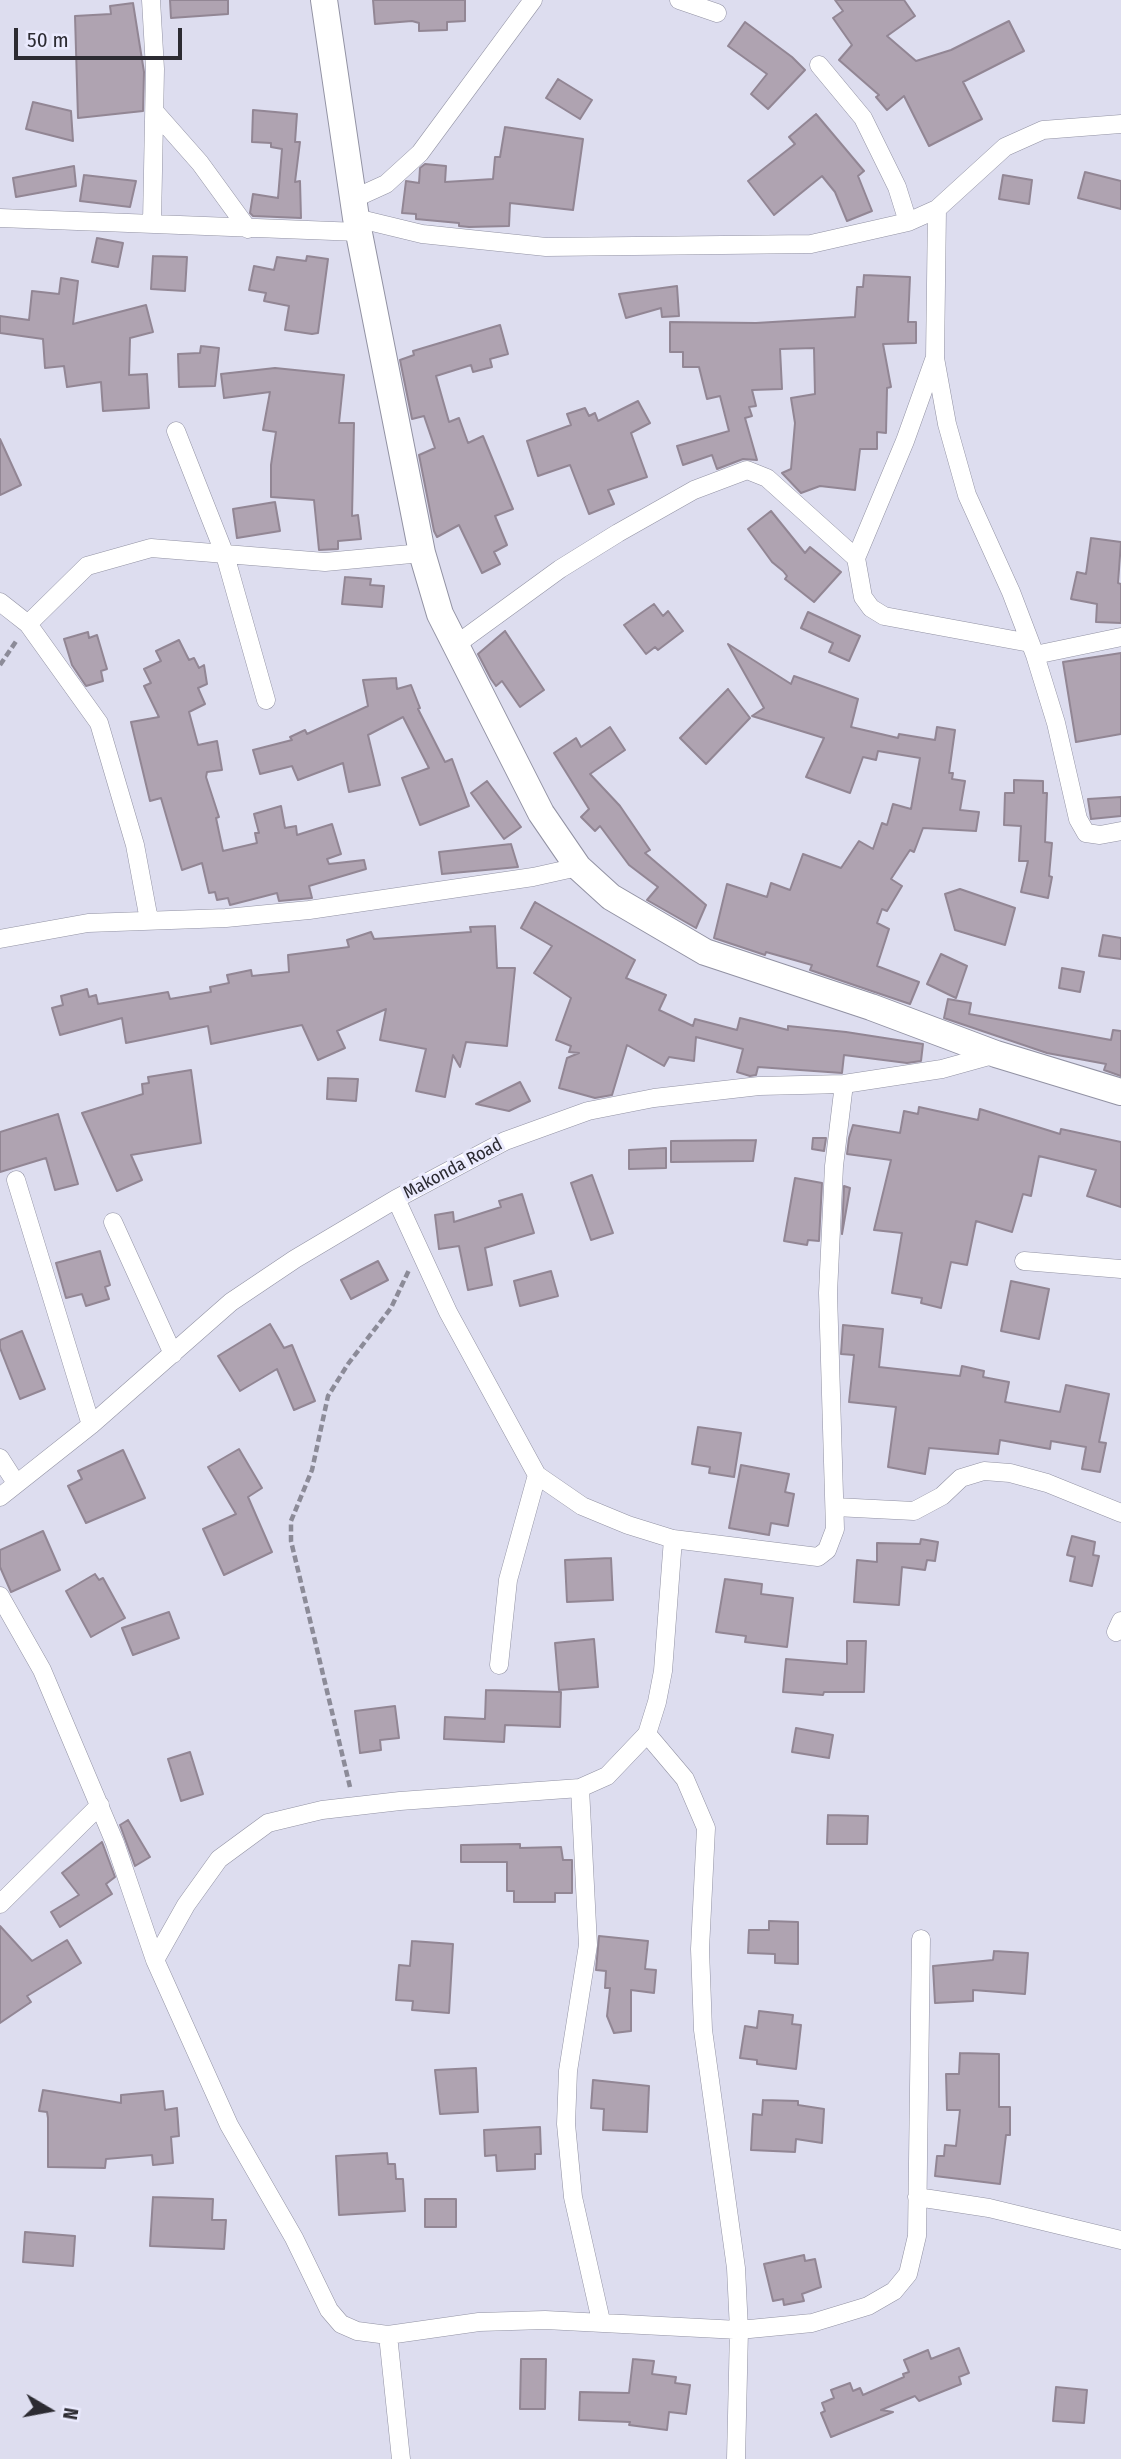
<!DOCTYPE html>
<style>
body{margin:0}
#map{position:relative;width:1121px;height:2459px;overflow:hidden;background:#ddddef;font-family:"Fira Sans Condensed",sans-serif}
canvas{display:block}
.north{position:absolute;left:14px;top:2375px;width:70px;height:70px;-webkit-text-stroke:5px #eaeafd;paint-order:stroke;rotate:100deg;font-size:19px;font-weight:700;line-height:28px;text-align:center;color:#2c2b32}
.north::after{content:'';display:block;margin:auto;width:24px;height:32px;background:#2c2b32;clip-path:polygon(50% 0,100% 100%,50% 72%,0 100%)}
.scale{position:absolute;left:14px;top:28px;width:168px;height:32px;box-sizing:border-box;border:4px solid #2c2b32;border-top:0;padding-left:9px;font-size:21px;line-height:24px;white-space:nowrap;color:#2c2b32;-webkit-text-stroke:5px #eaeafd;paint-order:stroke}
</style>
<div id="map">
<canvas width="1121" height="2459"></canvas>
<div class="north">N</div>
<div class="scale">50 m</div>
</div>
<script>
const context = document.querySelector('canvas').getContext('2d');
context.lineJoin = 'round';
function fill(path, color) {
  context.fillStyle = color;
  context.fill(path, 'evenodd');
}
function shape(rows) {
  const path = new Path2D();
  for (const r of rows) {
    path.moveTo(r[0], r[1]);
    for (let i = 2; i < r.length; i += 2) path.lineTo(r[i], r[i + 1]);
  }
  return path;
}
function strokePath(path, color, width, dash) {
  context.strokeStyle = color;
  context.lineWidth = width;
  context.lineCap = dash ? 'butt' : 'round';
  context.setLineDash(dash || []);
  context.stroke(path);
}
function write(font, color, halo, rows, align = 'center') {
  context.font = font + ' "Fira Sans Condensed",sans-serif';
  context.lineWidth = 6;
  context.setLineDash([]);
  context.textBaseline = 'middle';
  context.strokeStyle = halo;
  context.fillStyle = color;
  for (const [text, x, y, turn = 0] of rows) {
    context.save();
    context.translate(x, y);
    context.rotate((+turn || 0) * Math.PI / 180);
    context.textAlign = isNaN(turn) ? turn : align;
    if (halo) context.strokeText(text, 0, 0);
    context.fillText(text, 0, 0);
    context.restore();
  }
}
const building = shape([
 [170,0,228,0,228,14,171,18,170,0],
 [373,0,465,0,465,21,447,22,447,30,419,31,419,23,412,21,375,24,373,0],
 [835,0,904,0,915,16,887,36,916,61,951,50,1009,21,1024,51,963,82,982,119,929,146,904,96,887,110,876,97,879,95,839,60,852,45,833,18,843,11,835,0],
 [133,3,144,72,143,111,78,118,75,16,111,14,110,6,133,3],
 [745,22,792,57,805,70,768,109,751,94,767,74,728,46,745,22],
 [558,79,592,100,580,119,546,98,558,79],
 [33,102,71,111,73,141,26,129,33,102],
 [253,110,297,114,295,142,300,142,295,182,300,181,301,218,253,216,250,213,253,194,278,198,282,149,271,147,271,143,252,142,253,110],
 [816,114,864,171,858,176,872,211,847,221,835,192,822,176,774,215,748,181,795,144,789,137,816,114],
 [505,127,583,139,573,210,510,203,509,226,469,227,459,226,459,223,416,219,416,214,402,213,406,181,419,183,420,168,425,164,446,166,445,182,493,179,495,157,500,157,505,127],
 [74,166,76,186,16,197,13,178,74,166],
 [1085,172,1121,181,1121,209,1078,198,1085,172],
 [84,175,136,181,130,207,80,201,84,175],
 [1003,175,1032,180,1029,204,999,199,1003,175],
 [97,238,123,243,118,267,92,262,97,238],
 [153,256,187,257,185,291,151,289,153,256],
 [307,256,328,259,318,333,312,334,285,330,289,306,264,301,266,293,249,290,254,266,274,270,277,257,306,261,307,256],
 [864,275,910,277,908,322,916,322,916,343,883,344,891,387,887,388,886,433,877,432,877,449,860,449,855,490,820,486,801,493,782,473,791,469,795,423,791,398,815,394,814,348,780,349,782,389,752,390,756,406,749,407,752,416,745,418,757,460,743,459,717,469,712,455,683,465,677,446,729,431,720,396,707,399,699,367,683,367,683,352,670,352,670,322,756,323,855,317,857,287,863,287,864,275],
 [61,278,78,281,73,324,146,305,153,332,130,338,129,375,147,374,149,408,103,411,101,382,67,387,64,366,45,368,43,339,0,333,0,316,29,320,32,291,59,294,61,278],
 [677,286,679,316,662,317,661,308,626,318,619,294,677,286],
 [500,325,508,354,490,359,492,367,473,372,471,365,436,376,449,422,459,418,468,443,483,436,513,509,495,516,507,545,494,552,500,564,482,573,459,525,437,537,434,531,419,455,435,448,424,416,412,419,400,360,414,355,413,351,500,325],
 [201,346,219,348,215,386,179,387,178,354,200,353,201,346],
 [275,368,344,375,339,423,354,423,352,516,358,515,361,539,338,541,338,549,319,550,314,500,271,497,271,465,276,432,263,430,270,392,224,398,221,374,275,368],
 [638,401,650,423,631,433,647,477,608,490,614,504,589,514,570,465,538,476,527,441,571,425,567,414,585,408,589,416,595,413,598,421,638,401],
 [0,439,21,485,0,495,0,439],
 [275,502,280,531,237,538,233,509,275,502],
 [771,511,805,553,810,547,841,572,814,602,785,579,787,576,783,571,772,562,748,529,771,511],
 [1091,538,1121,542,1118,583,1121,584,1121,623,1096,622,1097,604,1071,599,1077,572,1086,574,1091,538],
 [345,577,371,579,370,585,384,586,382,607,342,604,345,577],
 [654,604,663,616,668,611,683,631,658,650,655,647,646,654,624,625,654,604],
 [808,612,860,636,849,661,829,652,833,643,801,628,808,612],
 [505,631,544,690,520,707,502,681,496,686,491,679,478,654,505,631],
 [88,632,89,638,97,635,107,669,101,671,103,681,86,686,72,665,64,639,88,632],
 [179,640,189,660,194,658,199,668,204,665,207,684,198,688,205,704,189,712,198,745,217,741,222,770,207,772,206,777,219,817,216,818,223,851,257,843,255,833,259,833,254,814,281,806,285,828,296,826,297,835,332,824,341,854,327,859,329,864,364,860,366,869,309,886,312,898,279,901,277,893,230,905,228,898,217,900,215,892,209,893,202,863,182,870,161,798,150,801,131,722,159,717,144,686,151,683,144,669,161,661,156,651,179,640],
 [728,644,791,684,794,676,858,699,851,727,898,738,899,734,935,740,937,727,955,730,949,773,953,773,952,779,965,781,960,810,979,812,976,831,923,828,914,852,910,850,891,879,902,886,887,911,882,909,877,923,889,929,877,966,919,982,910,1004,810,970,812,965,766,952,765,955,714,938,727,884,767,897,771,883,790,890,803,854,841,868,859,841,873,849,882,823,887,825,893,804,911,809,920,758,878,751,876,760,863,757,850,793,806,777,824,738,752,716,764,708,728,644],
 [1121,653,1121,734,1076,742,1063,662,1121,653],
 [396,678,397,689,411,685,420,708,418,709,445,762,452,759,469,806,420,825,402,778,429,768,403,717,368,735,380,785,349,792,343,763,298,780,292,766,260,774,253,750,292,740,290,737,305,730,307,734,368,706,363,680,396,678],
 [728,689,750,718,706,764,680,738,728,689],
 [610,727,625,750,590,774,620,806,650,850,645,853,706,905,696,928,647,900,658,887,629,865,600,826,595,831,581,817,589,809,554,753,576,738,581,747,610,727],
 [1014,780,1043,781,1043,793,1047,793,1045,842,1052,843,1049,876,1052,877,1048,898,1021,892,1028,861,1019,861,1021,826,1004,825,1005,793,1014,793,1014,780],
 [487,781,521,827,504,839,471,793,487,781],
 [1121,797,1121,816,1091,819,1088,799,1121,797],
 [511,844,518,867,442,874,439,852,511,844],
 [960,889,1015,908,1005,945,955,930,945,894,960,889],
 [535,902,635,960,626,978,666,995,659,1010,693,1026,695,1019,737,1030,740,1018,788,1030,788,1026,846,1032,923,1044,921,1061,907,1063,844,1055,842,1073,758,1067,756,1075,750,1076,737,1072,743,1049,696,1037,694,1061,669,1057,664,1066,627,1045,612,1095,595,1098,559,1088,567,1058,579,1053,569,1052,571,1046,556,1040,571,998,534,973,552,946,521,928,535,902],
 [495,926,497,968,515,968,507,1046,466,1042,460,1067,453,1055,445,1097,416,1091,426,1049,380,1040,386,1009,337,1031,345,1048,318,1060,302,1025,211,1044,208,1026,126,1043,122,1018,60,1035,52,1008,63,1005,61,996,87,989,89,997,96,995,98,1004,168,992,170,999,211,992,210,987,229,983,227,975,251,970,252,976,289,972,288,955,349,947,347,940,371,932,374,939,471,932,470,927,495,926],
 [1103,935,1121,938,1121,959,1099,956,1103,935],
 [941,954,967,966,956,998,927,984,941,954],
 [1062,968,1084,972,1080,992,1059,988,1062,968],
 [948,999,971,1003,969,1014,1111,1040,1113,1030,1121,1031,1121,1076,1104,1070,1106,1064,1047,1053,944,1018,948,999],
 [191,1070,201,1143,131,1155,142,1180,117,1191,82,1113,143,1094,142,1084,149,1083,148,1077,191,1070],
 [328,1078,358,1079,356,1101,327,1099,328,1078],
 [520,1082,530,1101,509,1111,476,1104,520,1082],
 [919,1107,978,1120,980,1109,1060,1134,1061,1129,1121,1142,1121,1207,1087,1196,1096,1170,1039,1156,1031,1196,1023,1194,1012,1232,976,1221,967,1265,951,1262,941,1308,921,1303,922,1298,892,1293,902,1233,874,1230,891,1160,847,1154,849,1138,853,1125,900,1133,904,1111,918,1114,919,1107],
 [58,1114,78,1184,55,1190,46,1158,0,1172,0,1132,58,1114],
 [813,1138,826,1138,824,1151,812,1149,813,1138],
 [756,1140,753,1161,671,1162,671,1141,756,1140],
 [666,1148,666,1168,629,1169,629,1150,666,1148],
 [592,1175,613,1233,591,1240,571,1183,592,1175],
 [795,1178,822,1183,819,1241,808,1240,807,1245,784,1241,795,1178],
 [844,1186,850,1188,842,1234,844,1186],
 [522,1194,534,1233,485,1248,492,1285,468,1290,459,1246,439,1249,435,1215,453,1212,454,1222,501,1207,499,1201,522,1194],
 [100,1251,110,1285,105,1287,109,1299,86,1306,82,1294,66,1298,56,1263,100,1251],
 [378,1261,388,1280,351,1299,341,1280,378,1261],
 [551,1271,558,1296,520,1306,514,1281,551,1271],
 [1011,1281,1049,1289,1039,1339,1001,1331,1011,1281],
 [270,1324,284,1348,292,1345,315,1401,294,1410,277,1369,240,1391,218,1356,270,1324],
 [843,1325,883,1329,879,1367,960,1376,962,1366,984,1371,983,1377,1009,1382,1005,1402,1060,1412,1066,1385,1109,1394,1099,1442,1106,1443,1100,1472,1082,1469,1086,1447,1051,1441,1050,1449,1000,1440,998,1454,929,1448,925,1474,888,1467,896,1407,849,1402,854,1355,841,1354,843,1325],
 [22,1331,45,1389,20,1399,0,1348,0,1340,22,1331],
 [698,1427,741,1433,734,1477,709,1473,710,1467,692,1464,698,1427],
 [239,1449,262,1488,248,1497,272,1552,224,1575,203,1529,236,1514,208,1467,239,1449],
 [123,1450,145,1498,86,1523,68,1486,82,1479,78,1471,123,1450],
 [741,1465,789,1474,785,1492,794,1494,788,1526,771,1523,769,1535,729,1528,741,1465],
 [43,1531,60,1570,11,1592,0,1567,0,1550,43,1531],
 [1072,1536,1095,1542,1093,1555,1099,1556,1092,1586,1070,1581,1075,1557,1067,1555,1072,1536],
 [921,1539,938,1542,935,1561,927,1560,925,1570,902,1567,899,1605,854,1602,857,1560,877,1562,877,1543,920,1544,921,1539],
 [611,1558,613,1600,567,1602,565,1560,611,1558],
 [95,1574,99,1580,103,1578,125,1618,91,1637,66,1591,95,1574],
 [725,1579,762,1584,761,1594,793,1598,787,1647,745,1642,746,1636,716,1632,725,1579],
 [169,1612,179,1638,133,1655,122,1628,169,1612],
 [594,1639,598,1687,559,1690,555,1643,594,1639],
 [847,1641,866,1641,864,1692,824,1692,823,1695,783,1692,786,1659,847,1664,847,1641],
 [486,1690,561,1692,560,1727,505,1725,504,1742,444,1739,445,1717,485,1719,486,1690],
 [395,1706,399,1738,380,1740,381,1750,360,1753,355,1711,395,1706],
 [796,1728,833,1735,829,1758,792,1752,796,1728],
 [190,1752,203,1794,181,1801,168,1759,190,1752],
 [828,1815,868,1816,867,1844,827,1844,828,1815],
 [128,1820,150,1857,135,1866,120,1825,128,1820],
 [102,1842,115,1877,106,1884,112,1894,60,1927,51,1912,79,1895,62,1873,102,1842],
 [520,1844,520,1848,561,1847,563,1860,572,1860,572,1893,555,1893,555,1902,514,1902,514,1891,507,1891,507,1862,461,1862,461,1845,520,1844],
 [769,1921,798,1922,798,1964,775,1963,775,1954,748,1953,749,1930,769,1930,769,1921],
 [0,1926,32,1961,67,1940,81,1963,27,1996,31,2002,0,2023,0,1926],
 [599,1936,648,1941,645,1969,656,1970,654,1993,631,1990,631,2031,614,2033,607,2016,610,1988,605,1988,606,1971,596,1970,599,1936],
 [412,1941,453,1944,449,2013,412,2010,413,2001,396,2000,399,1965,410,1966,412,1941],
 [994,1951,1028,1953,1025,1994,973,1990,973,2001,935,2003,933,1966,993,1960,994,1951],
 [759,2011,793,2015,792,2024,801,2025,796,2069,757,2064,757,2060,740,2058,745,2026,757,2028,759,2011],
 [960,2053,999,2054,999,2107,1010,2107,1010,2135,1006,2135,1000,2184,935,2176,937,2156,944,2156,945,2145,956,2146,960,2110,947,2110,946,2074,959,2074,960,2053],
 [476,2068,478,2112,440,2114,435,2070,476,2068],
 [593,2080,649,2086,647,2132,603,2130,604,2109,591,2108,593,2080],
 [43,2090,121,2103,121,2095,163,2091,165,2110,177,2108,179,2136,171,2137,173,2163,153,2165,152,2155,106,2159,105,2168,48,2167,48,2118,47,2112,39,2111,43,2090],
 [763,2100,798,2101,798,2105,824,2109,822,2143,796,2139,795,2152,751,2150,753,2114,762,2115,763,2100],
 [540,2127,541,2154,535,2154,535,2169,497,2171,496,2155,485,2156,484,2130,540,2127],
 [387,2153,388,2164,395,2164,396,2179,403,2179,405,2211,339,2215,336,2156,387,2153],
 [153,2197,213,2199,212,2220,226,2220,224,2249,150,2246,153,2197],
 [425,2199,456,2199,456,2227,425,2227,425,2199],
 [25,2232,75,2236,73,2266,23,2262,25,2232],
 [804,2255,805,2261,815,2259,821,2287,802,2294,804,2301,784,2305,783,2299,773,2301,764,2264,804,2255],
 [959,2348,969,2373,959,2377,961,2384,919,2401,915,2396,881,2410,893,2412,831,2437,821,2413,825,2411,822,2403,834,2398,831,2390,850,2383,853,2391,860,2388,863,2395,904,2377,903,2374,909,2372,904,2360,928,2350,931,2359,959,2348],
 [521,2359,546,2359,545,2409,520,2409,521,2359],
 [633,2359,654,2361,652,2374,676,2377,675,2383,690,2385,686,2414,669,2412,667,2430,629,2425,630,2422,579,2420,580,2392,629,2393,633,2359],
 [1056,2387,1087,2390,1084,2423,1053,2421,1056,2387]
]);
const path = shape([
 [0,665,17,640],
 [350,1787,291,1541,291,1521,312,1470,328,1396,348,1364,391,1308,409,1270]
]);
const street = shape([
 [151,0,155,69,152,222],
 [679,0,717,13],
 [819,65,863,118,897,187,908,222],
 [155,112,200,163,248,229],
 [353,199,386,184,420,153,533,0],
 [937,209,935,358,947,424,967,495,1011,592,1035,655,1056,723,1078,819,1086,833,1100,835,1121,831],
 [0,218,359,232],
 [356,218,422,234,546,247,811,244,908,222,937,209,1005,147,1043,130,1121,124],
 [934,360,905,441,856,558,863,597,871,608,884,616,1030,643],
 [176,431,225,555,266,700],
 [0,602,28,624,99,723,135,845,149,920],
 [28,624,87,566,151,548,325,562,422,553],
 [457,644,560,569,618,533,694,490,747,470,767,478,856,558],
 [1035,655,1121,637],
 [0,939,88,923,226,918,309,910,533,877,578,867],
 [16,1180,91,1425],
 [396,1199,448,1312,537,1475,582,1506,628,1525,673,1539,818,1557,827,1550,835,1529,828,1293,834,1166,844,1084],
 [113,1222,173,1354],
 [1024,1261,1121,1269],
 [0,1458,16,1483],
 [0,1497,91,1425,231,1302,295,1259,396,1199,505,1141,588,1111,654,1098,759,1086,844,1084,942,1069,996,1054],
 [835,1507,914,1511,942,1496,961,1478,984,1471,1010,1473,1047,1483,1121,1513],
 [0,1596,42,1670,115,1843,155,1960,229,2125,294,2238,329,2310,341,2324,357,2331,388,2335,479,2322,545,2320,739,2330,812,2323,868,2306,894,2291,908,2274,917,2236,921,1939],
 [1116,1632,1121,1621],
 [499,1665,508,1580,537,1475],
 [647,1734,685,1779,706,1828,700,1949,703,2030,736,2268,739,2330,736,2459],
 [580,1788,588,1945,568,2071,566,2124,573,2197,601,2321],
 [0,1904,100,1805],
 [155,1960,186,1905,219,1859,268,1823,322,1810,400,1801,580,1788,607,1776,647,1734,657,1702,663,1671,673,1539],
 [917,2197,989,2208,1121,2240],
 [388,2335,401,2459]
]);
const secondary = shape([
 [324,0,356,218,422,553,440,614,541,813,578,867,611,897,705,952,871,1007,996,1054,1121,1092]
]);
const streetNames = [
 ["Makonda Road",453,1169,-28]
];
fill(building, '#afa3b1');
strokePath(building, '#928694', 2);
strokePath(street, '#9292a3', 19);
strokePath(secondary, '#9292a3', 28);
strokePath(path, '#8c8b98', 4.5, [7, 3.5]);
strokePath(street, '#fff', 18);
strokePath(secondary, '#fff', 26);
write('18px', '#2c2b32', '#eaeafd', streetNames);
</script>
